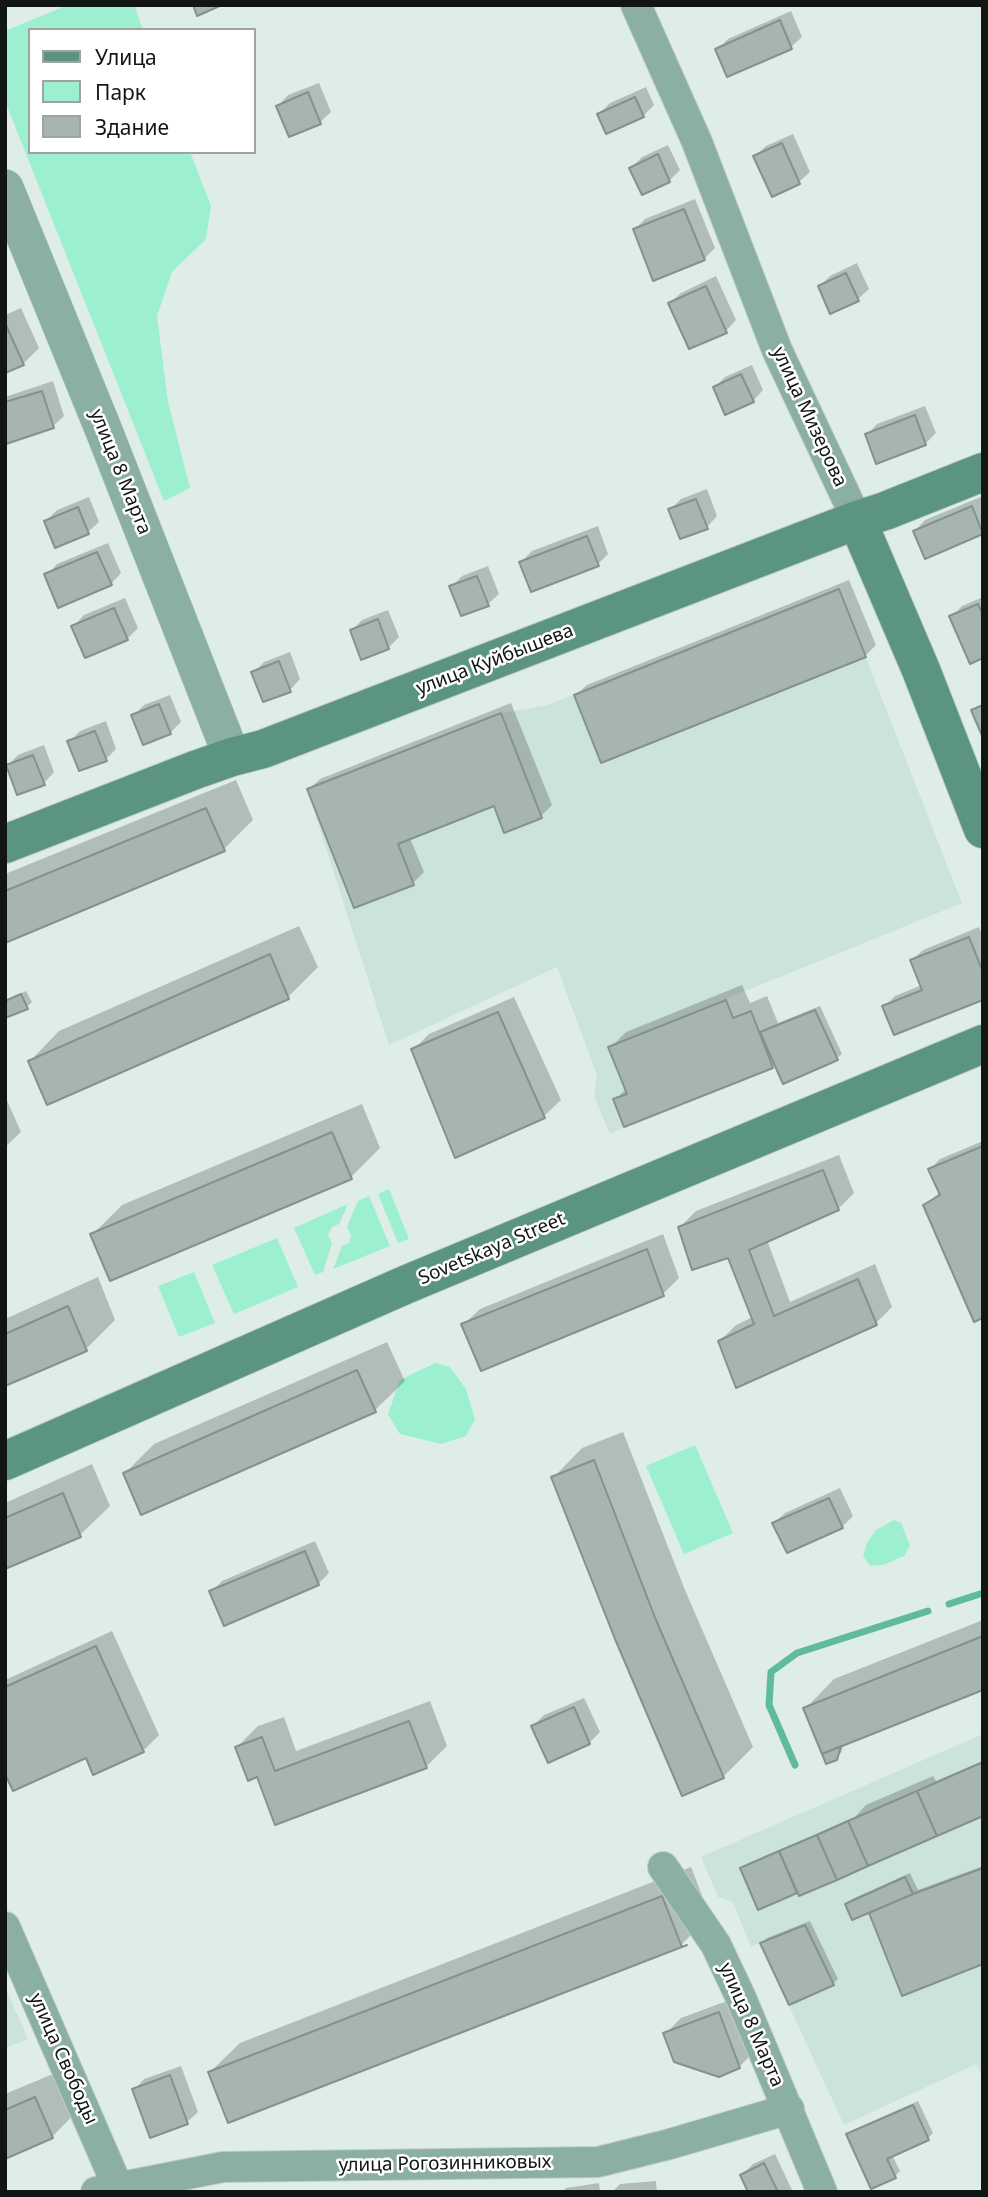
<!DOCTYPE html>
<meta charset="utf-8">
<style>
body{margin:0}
#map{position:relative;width:988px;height:2197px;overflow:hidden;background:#deede7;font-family:"Noto Sans",sans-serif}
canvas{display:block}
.frame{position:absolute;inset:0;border:7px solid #111614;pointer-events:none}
.legend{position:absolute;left:28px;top:28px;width:228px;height:126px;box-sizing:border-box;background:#fff;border:2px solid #a0a2a1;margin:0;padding:9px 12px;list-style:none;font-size:21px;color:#111614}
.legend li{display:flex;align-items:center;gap:14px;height:35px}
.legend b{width:35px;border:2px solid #a0a2a1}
</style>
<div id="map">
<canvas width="988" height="2197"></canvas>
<div class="frame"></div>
<ul class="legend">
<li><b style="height:9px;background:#5b947f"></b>Улица</li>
<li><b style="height:19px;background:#9cf0d0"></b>Парк</li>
<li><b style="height:19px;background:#a7b5af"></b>Здание</li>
</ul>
</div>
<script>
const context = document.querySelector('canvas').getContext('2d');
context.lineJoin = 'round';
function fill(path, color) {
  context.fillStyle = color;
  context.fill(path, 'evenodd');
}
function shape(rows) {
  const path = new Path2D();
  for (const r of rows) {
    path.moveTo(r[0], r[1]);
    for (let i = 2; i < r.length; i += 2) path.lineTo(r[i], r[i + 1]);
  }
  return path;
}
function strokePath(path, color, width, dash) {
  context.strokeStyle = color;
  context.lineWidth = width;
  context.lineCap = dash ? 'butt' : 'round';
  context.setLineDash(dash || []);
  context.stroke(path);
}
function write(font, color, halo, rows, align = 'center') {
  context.font = font + ' "Noto Sans",sans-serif';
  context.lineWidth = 5;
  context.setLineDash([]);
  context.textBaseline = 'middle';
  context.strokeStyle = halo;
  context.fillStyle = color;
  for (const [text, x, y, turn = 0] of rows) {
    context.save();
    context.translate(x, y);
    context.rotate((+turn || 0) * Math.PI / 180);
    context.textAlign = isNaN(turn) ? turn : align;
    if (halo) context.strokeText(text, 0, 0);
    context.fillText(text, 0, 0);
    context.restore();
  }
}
const built = shape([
 [839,589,962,903,608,1047,627,1094,613,1100,624,1127,610,1134,594,1096,597,1075,557,967,389,1045,307,789,501,713,548,705],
 [983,1734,983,2077,976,2064,844,2125,760,1943,751,1947,733,1902,718,1897,701,1857],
 [5,1987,28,2039,5,2048]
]);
const green = shape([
 [68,5,134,5,143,30,30,30,30,152,190,152,211,206,206,239,172,272,157,316,168,402,190,488,164,501,5,101,5,31],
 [389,1189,409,1239,398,1243,378,1194],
 [369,1196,390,1246,333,1269,342,1246,349,1243,351,1236,347,1227,358,1201],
 [348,1204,339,1224,332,1227,328,1235,332,1243,323,1272,315,1275,294,1228],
 [277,1238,298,1287,234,1314,212,1265],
 [194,1272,215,1323,179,1337,158,1286],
 [435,1363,450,1367,466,1389,475,1419,466,1436,441,1444,400,1434,388,1414,400,1380],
 [695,1445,733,1533,684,1554,646,1466],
 [894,1520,901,1523,910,1546,904,1556,883,1565,870,1566,863,1556,867,1543,876,1530]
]);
const shadow = shape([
 [791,11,802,37,791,47,717,50,728,39],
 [319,83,331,112,320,122,278,106,288,95],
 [646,87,654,105,643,116,599,114,610,103],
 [793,134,810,172,799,182,755,156,766,146],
 [668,145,680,170,669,181,631,168,642,157],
 [695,199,715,248,704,259,635,229,645,219],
 [857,263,869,289,858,299,820,286,830,276],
 [716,276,736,320,726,331,670,303,681,293],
 [21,308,39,348,23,364,5,372,5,315],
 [752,365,763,390,753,401,715,387,725,377],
 [53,381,64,416,53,426,7,442,5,435,5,397],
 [925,406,936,433,925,444,867,435,877,424],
 [707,489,717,516,707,527,670,510,681,499],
 [983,496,983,532,926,556,915,531,925,520],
 [89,497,99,522,88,532,56,545,46,521,57,510],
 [598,526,608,554,598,564,521,562,532,551],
 [108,543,121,573,111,584,47,575,57,564],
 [488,566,499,594,488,604,451,587,462,576],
 [849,580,876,645,865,656,576,695,587,685],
 [983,597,983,657,951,617,962,606],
 [125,598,138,628,127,639,74,626,84,615],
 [388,610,399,637,388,648,352,630,362,620],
 [290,652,300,679,290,690,253,673,264,662],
 [170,695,181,722,170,733,134,715,144,705],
 [511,703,552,805,541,816,495,804,410,838,424,872,413,883,309,789,320,779],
 [106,721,116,749,106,759,69,742,80,731],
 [44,745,54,772,44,783,8,765,18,755],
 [236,780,253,820,223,850,5,941,5,874],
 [299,926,318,967,288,997,48,1103,30,1061,59,1031],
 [979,927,983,936,983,998,884,1007,895,996,922,985,912,960,923,950],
 [742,985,750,1003,767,996,778,1023,820,1006,842,1054,837,1058,783,1082,776,1063,772,1067,615,1100,626,1089,610,1048,626,1032],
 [26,991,32,1002,27,1007,5,1017,5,1000],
 [514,997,561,1100,544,1116,456,1156,413,1050,429,1034],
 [5,1096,21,1132,5,1147],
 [362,1104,380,1148,351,1177,92,1235,122,1205],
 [983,1141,983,1316,925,1205,940,1192,930,1169,940,1159],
 [839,1155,854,1193,838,1209,767,1240,790,1302,875,1264,892,1307,876,1323,720,1341,736,1325,753,1317,729,1256,680,1227,696,1211],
 [663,1234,679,1278,663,1294,463,1325,480,1309],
 [98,1277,115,1320,86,1349,5,1384,5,1319],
 [387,1342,405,1381,375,1410,125,1473,154,1444],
 [623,1432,685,1590,753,1747,723,1777,553,1478,582,1448],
 [92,1464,110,1506,80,1535,5,1568,5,1503],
 [840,1488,853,1516,842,1527,774,1523,785,1513],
 [315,1541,329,1573,318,1584,211,1592,222,1581],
 [983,1620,983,1689,844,1743,841,1753,836,1758,805,1709,834,1679],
 [112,1631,159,1735,143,1751,87,1756,5,1770,5,1680],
 [584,1698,600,1732,589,1743,533,1726,544,1715],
 [430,1701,447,1746,426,1767,258,1775,237,1747,258,1726,284,1717,296,1751],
 [983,1761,983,1814,759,1908,742,1869,747,1864,855,1817,866,1805,933,1776,936,1781],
 [983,1866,983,1962,903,1994,870,1910,847,1904,852,1899,910,1873,918,1890],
 [691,1867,710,1916,681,1945,210,2072,240,2043],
 [810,1921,838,1979,833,1984,762,1943,767,1938],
 [735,1998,755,2051,739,2067,665,2034,681,2018],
 [181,2066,198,2112,187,2122,134,2090,144,2079],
 [65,2069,81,2107,52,2137,5,2157,5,2094],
 [918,2101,933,2133,928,2138,892,2155,900,2171,895,2176,848,2135,853,2130],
 [775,2154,793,2192,750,2192,742,2175,753,2164],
 [656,2181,657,2192,612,2192,620,2184],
 [599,2183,600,2192,562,2192,566,2188]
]);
const stream = shape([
 [949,1604,983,1593],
 [795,1765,769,1705,771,1672,797,1653,928,1611]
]);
const building = shape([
 [193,5,222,5,197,16,193,5],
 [780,20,792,49,727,77,715,49,780,20],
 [308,92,321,124,289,137,276,106,308,92],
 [635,97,644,117,606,134,597,114,635,97],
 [782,143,800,184,772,197,753,156,782,143],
 [658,154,670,182,642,195,629,168,658,154],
 [684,209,705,260,653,281,633,229,684,209],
 [846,273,859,301,830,314,818,286,846,273],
 [706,286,727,333,689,349,668,303,706,286],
 [5,323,24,365,5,373,5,323],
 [741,374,754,402,725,415,713,387,741,374],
 [42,391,54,428,6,444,5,402,42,391],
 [915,415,926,445,876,464,865,434,915,415],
 [696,499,708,529,680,539,668,509,696,499],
 [972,506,983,534,925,559,913,531,972,506],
 [78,507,89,534,55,548,44,521,78,507],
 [587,536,599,566,531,592,519,562,587,536],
 [97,552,112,585,58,608,44,574,97,552],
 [477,576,489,606,461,616,449,586,477,576],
 [839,589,866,657,601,763,574,695,839,589],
 [978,604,983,615,983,658,970,664,949,616,978,604],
 [114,608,128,640,85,658,71,626,114,608],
 [378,619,389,649,361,660,350,630,378,619],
 [279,661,291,692,263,702,251,672,279,661],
 [159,704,171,734,143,745,131,715,159,704],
 [983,705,983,738,971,710,983,705],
 [501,713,542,818,504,833,494,806,398,844,414,885,354,908,307,789,501,713],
 [95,731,107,761,79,771,67,741,95,731],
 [33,755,45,785,17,795,6,765,33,755],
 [206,808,225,851,5,943,5,891,206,808],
 [969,937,983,972,983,1000,894,1035,882,1006,922,990,910,960,969,937],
 [270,954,289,999,47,1105,28,1061,270,954],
 [21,994,28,1009,5,1018,5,1001,21,994],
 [726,1000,733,1018,751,1011,773,1068,624,1127,613,1099,627,1094,608,1047,726,1000],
 [815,1010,838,1060,783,1084,760,1032,815,1010],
 [498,1012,545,1118,455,1158,411,1049,498,1012],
 [332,1132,352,1179,110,1281,90,1234,332,1132],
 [983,1146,983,1318,974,1322,923,1205,940,1195,928,1169,983,1146],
 [823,1170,839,1210,749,1250,774,1316,858,1279,877,1325,736,1388,718,1341,754,1324,728,1258,692,1270,678,1227,823,1170],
 [647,1249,664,1296,481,1371,461,1324,647,1249],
 [68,1306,87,1351,5,1386,5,1334,68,1306],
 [357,1370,376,1412,141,1515,123,1473,357,1370],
 [594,1460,656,1620,724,1778,682,1796,615,1639,551,1477,594,1460],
 [63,1493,81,1537,5,1569,5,1518,63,1493],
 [829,1498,843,1528,787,1553,772,1523,829,1498],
 [305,1551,319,1585,224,1626,209,1591,305,1551],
 [983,1636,983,1690,822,1754,803,1708,983,1636],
 [96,1646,144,1752,93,1775,86,1758,13,1791,5,1774,5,1687,96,1646],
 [574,1707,590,1744,548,1763,531,1726,574,1707],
 [409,1721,427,1768,275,1825,257,1777,248,1781,235,1747,262,1737,275,1771,409,1721],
 [841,1746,837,1760,826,1764,822,1754,841,1746],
 [983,1762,983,1816,937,1836,917,1791,983,1762],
 [917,1791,937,1836,868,1866,848,1821,917,1791],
 [848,1821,868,1866,837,1880,817,1835,848,1821],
 [817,1835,837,1880,799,1896,779,1851,817,1835],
 [779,1851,797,1893,758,1910,740,1868,779,1851],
 [983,1868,983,1964,902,1996,869,1913,913,1894,983,1868],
 [905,1877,913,1894,852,1920,845,1904,905,1877],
 [662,1896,682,1947,687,1945,228,2123,208,2072,662,1896],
 [805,1925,834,1985,789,2005,760,1943,805,1925],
 [719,2012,740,2068,719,2077,674,2062,663,2033,719,2012],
 [170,2075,188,2124,150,2138,132,2089,170,2075],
 [35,2097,53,2138,5,2159,5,2110,35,2097],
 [913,2105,929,2140,887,2159,896,2178,871,2189,846,2134,913,2105],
 [764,2163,778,2192,748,2192,740,2175,764,2163]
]);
const minor = shape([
 [636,5,697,142,777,350,857,520],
 [663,1867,716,1945,741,1998,822,2192],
 [5,1927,120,2192],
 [96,2192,223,2167,598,2162,670,2144,789,2109]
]);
const tertiary = shape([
 [5,188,104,431,232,757]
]);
const secondary = shape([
 [857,520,921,670,983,829],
 [5,844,195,770,232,757,263,749,857,520,885,511,983,472],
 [5,1461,405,1285,983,1044]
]);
const streetNames = [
 ["улица Мизерова",809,417,65],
 ["улица 8 Марта",120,472,68],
 ["улица Куйбышева",495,660,-21],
 ["Sovetskaya Street",492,1249,-23],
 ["улица 8 Марта",751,2025,66],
 ["улица Свободы",63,2059,66],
 ["улица Рогозинниковых",445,2164,-1]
];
fill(built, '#cce3d9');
fill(green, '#9cf0d0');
fill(shadow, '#0003');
strokePath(stream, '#60bb9c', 7);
fill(building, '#a7b5af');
strokePath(building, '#84928c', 2);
strokePath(minor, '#bdcbc5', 32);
strokePath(tertiary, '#bdcbc5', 38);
strokePath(secondary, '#bdcbc5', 40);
strokePath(minor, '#8bb0a1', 30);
strokePath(tertiary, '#8bb0a1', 37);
strokePath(secondary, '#5b947f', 38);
write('19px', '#111614', '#fff', streetNames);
</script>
